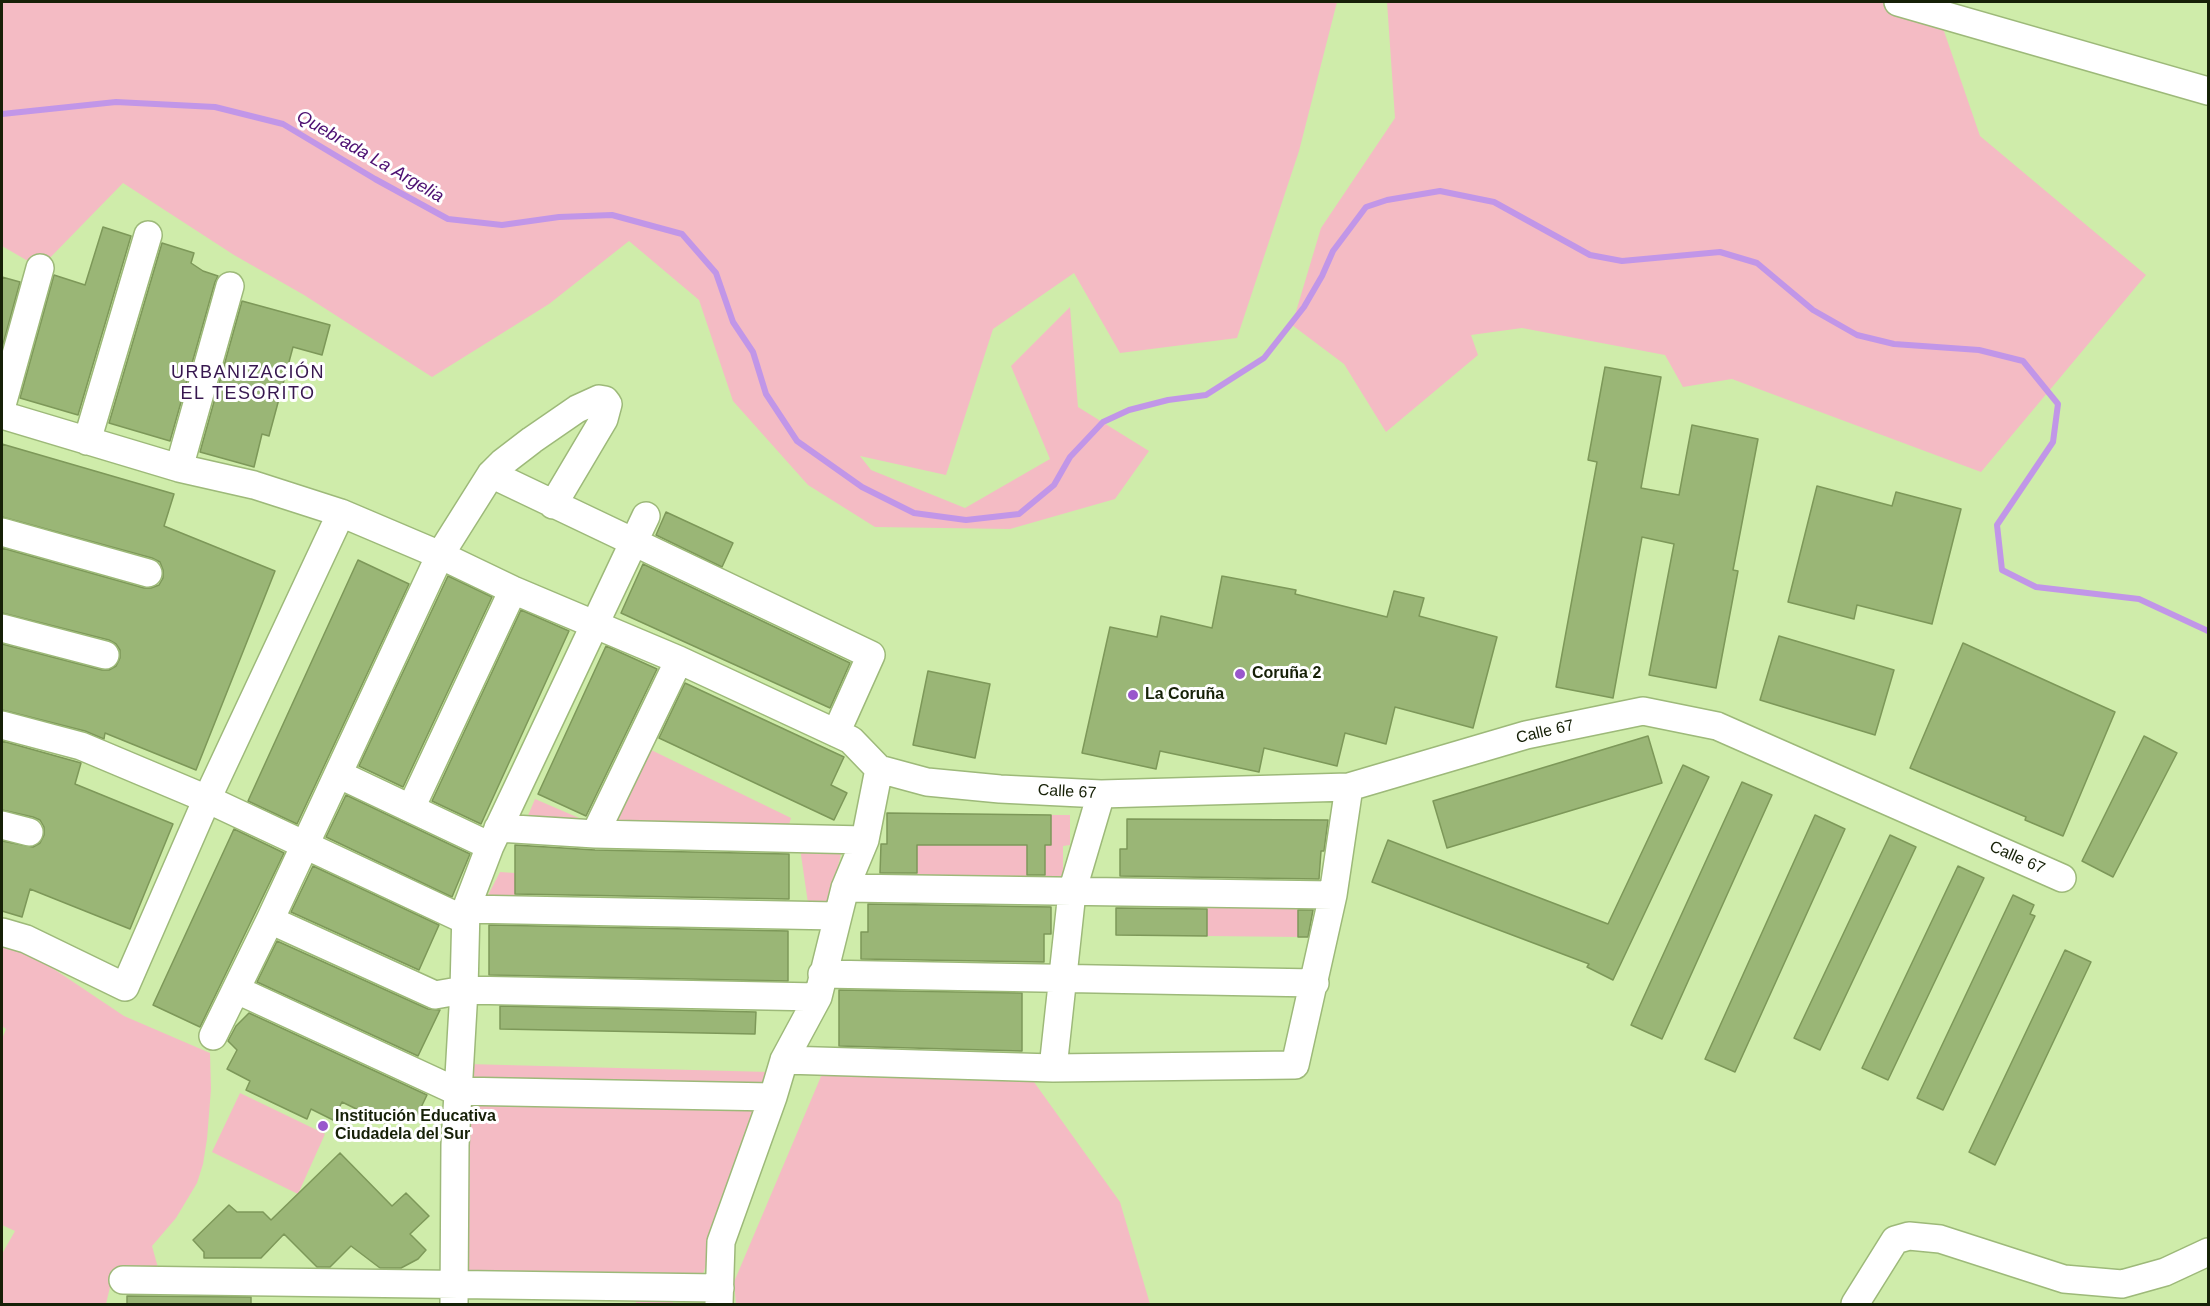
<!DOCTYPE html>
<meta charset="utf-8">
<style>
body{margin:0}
#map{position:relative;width:2210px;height:1306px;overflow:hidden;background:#cfecaa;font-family:Helvetica,sans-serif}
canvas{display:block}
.frame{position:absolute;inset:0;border:3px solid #162007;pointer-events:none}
</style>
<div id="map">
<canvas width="2210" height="1306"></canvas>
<div class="frame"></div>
</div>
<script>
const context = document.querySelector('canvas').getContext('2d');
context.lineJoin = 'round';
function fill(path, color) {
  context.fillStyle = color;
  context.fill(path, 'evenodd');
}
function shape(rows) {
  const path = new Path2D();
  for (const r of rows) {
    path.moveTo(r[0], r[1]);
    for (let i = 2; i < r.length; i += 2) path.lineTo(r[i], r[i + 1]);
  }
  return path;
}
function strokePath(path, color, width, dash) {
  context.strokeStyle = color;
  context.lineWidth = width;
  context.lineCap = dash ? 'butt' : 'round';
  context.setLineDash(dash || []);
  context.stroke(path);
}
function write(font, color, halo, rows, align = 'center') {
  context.font = font + ' Helvetica,sans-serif';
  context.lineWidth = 6;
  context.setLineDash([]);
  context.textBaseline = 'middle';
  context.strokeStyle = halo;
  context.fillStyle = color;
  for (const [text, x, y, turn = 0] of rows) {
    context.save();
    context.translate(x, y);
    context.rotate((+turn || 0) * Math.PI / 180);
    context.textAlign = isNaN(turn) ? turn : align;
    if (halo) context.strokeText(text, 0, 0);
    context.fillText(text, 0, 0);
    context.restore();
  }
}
const green = shape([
 [2,2,1337,2,1299,151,1237,338,1120,353,1074,273,993,329,946,475,860,456,871,470,965,508,1050,459,1011,366,1070,307,1078,407,1149,451,1115,499,1010,529,875,527,808,485,733,401,699,300,629,241,549,304,432,377,304,295,234,255,123,183,40,268,2,246],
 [1387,2,1934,2,1980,136,2146,275,1981,472,1732,379,1683,387,1665,355,1522,328,1471,335,1478,355,1386,432,1344,364,1292,325,1321,228,1395,118],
 [643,746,791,818,787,831,609,827],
 [535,799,593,824,524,825],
 [960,814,979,814,979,845,1027,845,1027,876,917,875,917,844,960,844],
 [1051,815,1070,815,1070,845,1063,846,1063,876,1045,876,1045,845,1051,845],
 [799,841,842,850,828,908,809,910],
 [500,872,515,873,515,903,484,903],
 [1207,905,1298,906,1298,937,1207,936],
 [2,943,24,949,124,1016,210,1053,211,1089,207,1139,203,1164,197,1183,176,1218,152,1246,160,1275,114,1270,106,1304,2,1304,2,1254,15,1231,2,1225,2,1039,6,1029,2,1026],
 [467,1064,769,1072,702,1277,467,1278],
 [822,1074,1034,1082,1120,1202,1150,1304,736,1304,734,1282],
 [240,1093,325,1134,298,1194,212,1152],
 [636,1296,673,1297,673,1304,636,1304]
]);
const stream = shape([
 [2,114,116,102,215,107,283,124,375,179,448,219,502,225,559,217,612,215,682,234,716,273,733,322,753,352,766,394,797,441,862,487,914,513,966,520,1019,514,1054,485,1070,457,1103,422,1129,410,1168,400,1206,395,1264,358,1304,307,1322,276,1333,251,1366,207,1387,200,1440,191,1494,202,1590,255,1622,261,1720,252,1757,263,1813,310,1857,335,1894,344,1979,350,2023,361,2058,404,2053,442,1997,525,2002,570,2036,587,2139,599,2208,631]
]);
const building = shape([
 [103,227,131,236,78,415,20,398,54,275,85,285,103,227],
 [162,243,194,253,191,263,203,271,218,276,215,282,170,441,109,423,162,243],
 [2,277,20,282,2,348,2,277],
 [242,301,330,325,322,355,293,347,269,436,262,434,254,467,200,452,242,301],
 [1605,367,1661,377,1641,488,1679,495,1692,425,1758,439,1733,570,1738,571,1716,688,1649,675,1674,544,1642,537,1613,698,1556,687,1597,462,1588,460,1605,367],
 [2,444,174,494,164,526,275,571,196,770,105,733,104,739,85,731,2,710,2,644,102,670,109,670,116,666,120,658,120,650,116,644,109,640,2,613,2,548,144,588,151,588,159,585,163,578,163,570,160,562,152,558,2,517,2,444],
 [1817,486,1892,506,1896,492,1961,509,1932,624,1857,605,1854,619,1788,602,1817,486],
 [666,512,733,543,722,567,656,535,666,512],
 [358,560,409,584,297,824,248,801,358,560],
 [643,564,850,663,830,708,621,613,643,564],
 [448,576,492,597,403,787,359,766,448,576],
 [1222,576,1296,590,1295,594,1387,617,1394,591,1424,598,1419,616,1497,637,1473,728,1395,707,1386,744,1345,733,1337,766,1264,748,1259,772,1160,751,1156,769,1082,753,1110,627,1157,637,1161,616,1212,628,1222,576],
 [521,610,569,631,481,824,432,801,521,610],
 [1779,636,1894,670,1875,735,1760,700,1779,636],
 [1963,643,2115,712,2063,836,2025,820,2026,817,1910,768,1963,643],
 [606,646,657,669,586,816,538,794,606,646],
 [928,671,990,684,975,758,913,745,928,671],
 [685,683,844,757,831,785,847,793,834,820,659,738,685,683],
 [1648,736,1662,783,1447,848,1433,801,1648,736],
 [2144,736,2177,753,2113,877,2082,861,2144,736],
 [2,741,81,763,75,784,173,824,130,929,30,889,22,917,2,911,2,841,33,847,40,843,44,835,44,827,40,820,33,817,2,810,2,741],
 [1683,765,1709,777,1613,980,1587,967,1589,964,1372,882,1388,840,1608,924,1683,765],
 [1742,782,1772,795,1662,1039,1631,1025,1742,782],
 [346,795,470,854,452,897,326,837,346,795],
 [887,813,1051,815,1051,845,1045,845,1045,875,1027,875,1027,845,917,845,917,873,880,873,881,844,887,844,887,813],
 [1815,815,1845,829,1735,1072,1705,1059,1815,815],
 [1127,819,1328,820,1324,851,1321,851,1319,879,1120,876,1120,849,1127,849,1127,819],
 [234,829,284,853,200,1027,153,1005,234,829],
 [1890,835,1916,847,1820,1050,1794,1038,1890,835],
 [515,845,595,850,789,854,789,899,515,894,515,845],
 [313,866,439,925,419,970,291,912,313,866],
 [1958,866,1984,878,1888,1080,1862,1068,1958,866],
 [2013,895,2034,905,2030,914,2035,916,1943,1110,1917,1098,2013,895],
 [868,904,1051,907,1051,934,1044,934,1044,962,861,959,861,932,868,932,868,904],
 [1116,908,1207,909,1207,936,1116,935,1116,908],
 [1298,910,1313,910,1308,937,1298,937,1298,910],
 [489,925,788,931,788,981,489,975,489,925],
 [277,941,428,1009,440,1010,418,1056,257,982,277,941],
 [2065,950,2091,962,1995,1165,1969,1152,2065,950],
 [839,990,1022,993,1022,1051,839,1046,839,990],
 [500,1006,756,1012,755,1034,500,1029,500,1006],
 [249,1013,427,1095,414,1122,391,1111,385,1123,342,1102,333,1120,311,1109,307,1119,246,1090,250,1081,227,1069,237,1050,228,1041,236,1026,249,1013],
 [340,1153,392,1206,406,1193,429,1216,410,1234,426,1250,418,1259,401,1268,380,1268,351,1246,330,1267,317,1267,284,1234,261,1258,204,1258,204,1252,193,1240,229,1205,237,1212,263,1212,271,1220,340,1153],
 [127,1296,251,1297,251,1305,127,1305,127,1296]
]);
const minor = shape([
 [1898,2,2208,91],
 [2,405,40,268],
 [2,415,179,468,254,485,341,513,440,555,513,590,679,660,851,740,879,769,927,782,1000,789,1101,794,1349,787,1526,735,1643,711,1717,726,2062,878],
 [87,441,148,235],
 [179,468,230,286],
 [491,474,871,655,836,733],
 [2,532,148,573],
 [2,628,105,655],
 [2,725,81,746,207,799,465,920],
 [338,774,490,846],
 [411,808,513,590],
 [2,825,29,832],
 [498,828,595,834,865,840],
 [595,834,679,660],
 [845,888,1333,895],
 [466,909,837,916],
 [270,920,435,995,464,990,818,997],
 [2,932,26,939,125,987,207,799,341,513],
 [822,974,1315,983],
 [237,990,456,1091,773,1097],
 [213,1036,270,920,440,555,491,474,502,463,532,440,577,409,599,399,605,400,608,404,604,419,553,505],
 [784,1060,1053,1068,1295,1065,1333,895,1349,787],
 [1053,1068,1072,892,1101,794],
 [123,1280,720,1288],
 [454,1304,455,1145,464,990,466,909,490,846,646,516],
 [719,1304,721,1242,773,1097,784,1060,818,997,845,888,865,840,879,769],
 [1855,1304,1895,1240,1909,1236,1940,1239,2064,1279,2122,1284,2165,1272,2208,1252]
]);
const markers = [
 [1240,674,6,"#9957cc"],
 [1133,695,6,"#9957cc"],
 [323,1126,6,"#9957cc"]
];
const poiNames = [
 ["Coruña 2",1252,674],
 ["La Coruña",1145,695],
 ["Institución Educativa",335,1117],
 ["Ciudadela del Sur",335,1135]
];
const streetNames = [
 ["Calle 67",1545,732,-13],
 ["Calle 67",1067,792,3],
 ["Calle 67",2017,858,24]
];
const waterNames = [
 ["Quebrada La Argelia",370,157,30]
];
const neighbourhoodNames = [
 ["URBANIZACIÓN",248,373],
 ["EL TESORITO",248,394]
];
fill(green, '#f4bbc4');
strokePath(stream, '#c196e8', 6);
fill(building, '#9ab676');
strokePath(building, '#7d9859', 1.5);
strokePath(minor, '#9db979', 30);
strokePath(minor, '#fff', 27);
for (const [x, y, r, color] of markers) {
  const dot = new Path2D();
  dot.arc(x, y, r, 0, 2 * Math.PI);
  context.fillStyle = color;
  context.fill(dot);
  strokePath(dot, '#fff', 2);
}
write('bold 16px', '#162007', '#fff', poiNames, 'left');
write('16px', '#162007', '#fff', streetNames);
write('italic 18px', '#4d1072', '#fff', waterNames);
context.letterSpacing = '1.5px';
write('18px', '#37174f', '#fff', neighbourhoodNames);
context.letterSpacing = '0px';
</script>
